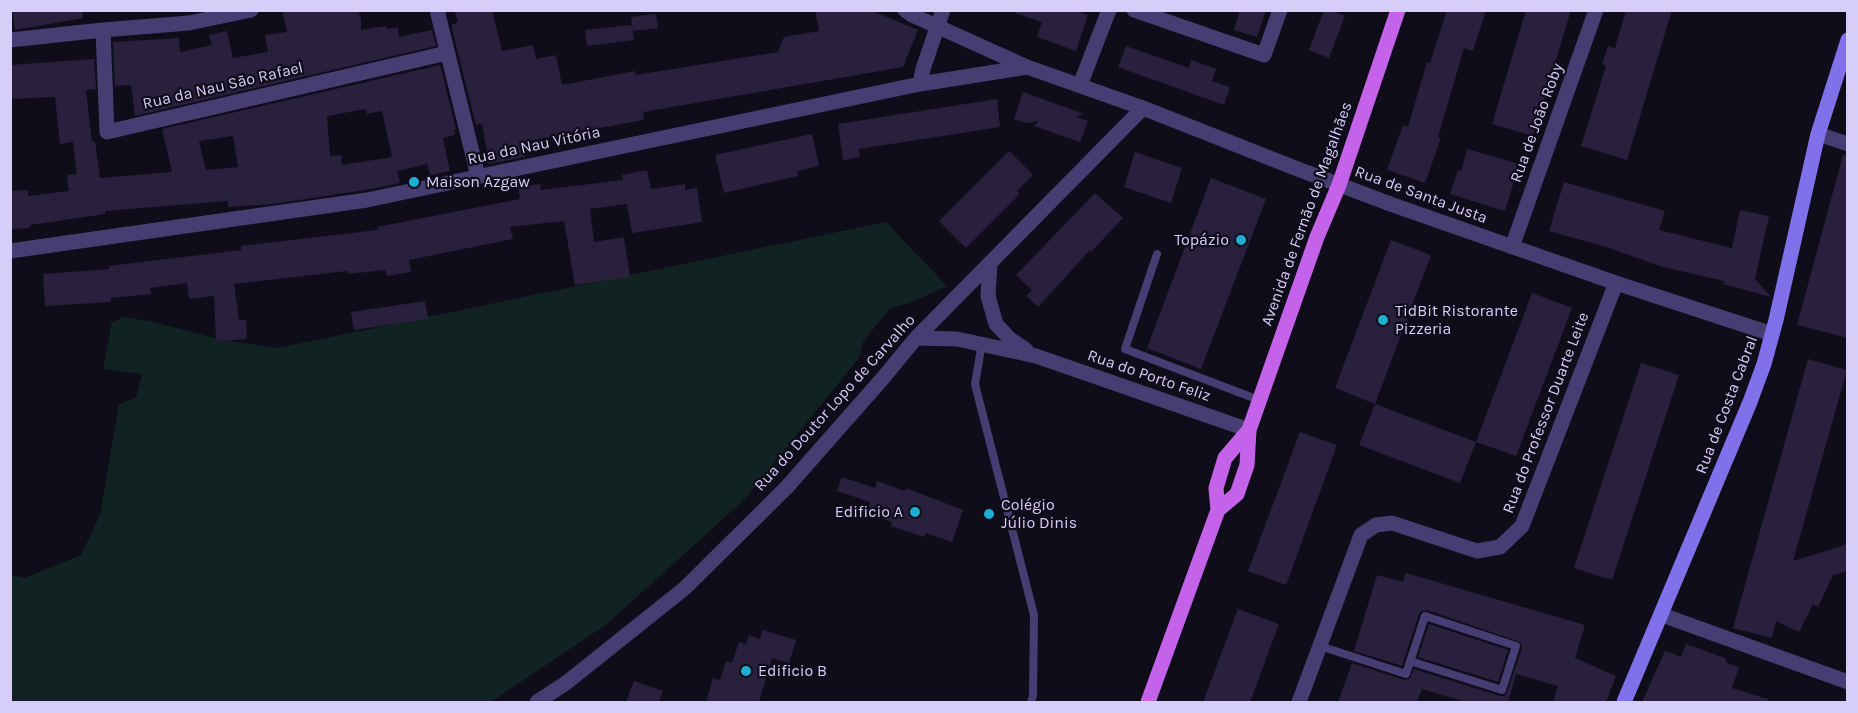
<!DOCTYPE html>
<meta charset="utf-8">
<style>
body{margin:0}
#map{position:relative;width:1858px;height:713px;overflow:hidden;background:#100d1a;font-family:Karla,sans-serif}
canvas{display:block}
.frame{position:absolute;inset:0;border:12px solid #d6cdf8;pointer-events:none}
</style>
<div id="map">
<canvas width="1858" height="713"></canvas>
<div class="frame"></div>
</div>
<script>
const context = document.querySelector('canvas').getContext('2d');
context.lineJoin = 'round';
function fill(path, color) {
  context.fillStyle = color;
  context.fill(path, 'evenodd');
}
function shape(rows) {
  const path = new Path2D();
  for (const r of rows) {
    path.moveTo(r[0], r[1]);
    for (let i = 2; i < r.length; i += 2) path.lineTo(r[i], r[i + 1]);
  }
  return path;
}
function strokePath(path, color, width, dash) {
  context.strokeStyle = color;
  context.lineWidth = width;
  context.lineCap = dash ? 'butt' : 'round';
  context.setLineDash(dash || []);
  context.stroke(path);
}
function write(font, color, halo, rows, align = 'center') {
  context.font = font + ' Karla,sans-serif';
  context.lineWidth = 4.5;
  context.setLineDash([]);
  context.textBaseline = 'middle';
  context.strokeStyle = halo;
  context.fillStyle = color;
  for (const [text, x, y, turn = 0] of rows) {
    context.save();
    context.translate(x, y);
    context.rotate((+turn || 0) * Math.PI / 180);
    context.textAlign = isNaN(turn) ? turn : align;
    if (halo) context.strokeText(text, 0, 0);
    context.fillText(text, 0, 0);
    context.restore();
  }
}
const green = shape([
 [886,222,947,286,910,303,890,308,863,342,859,358,745,499,607,624,491,702,11,702,11,575,24,578,81,555,100,515,119,404,136,398,142,374,103,369,112,322,124,317,154,322,218,339,278,348]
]);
const building = shape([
 [12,10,82,10,83,18,15,30],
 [282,10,358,10,361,19,361,30,386,26,387,29,398,27,399,37,432,30,436,46,135,116,131,85,115,86,113,42,179,38,180,52,212,45,209,35,227,31,233,58,268,52,265,35,287,32],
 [454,10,492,10,502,51,533,45,536,59,556,55,562,85,635,71,636,75,778,52,784,37,819,31,815,10,870,10,918,30,903,67,643,112,644,120,522,142,525,157,489,164,482,124,476,125,451,25,458,22],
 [1016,10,1073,10,1088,15,1076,51,1037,37,1042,22,1015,13],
 [1240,10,1266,10,1257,37,1234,30],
 [1324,10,1330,10,1345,16,1329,58,1309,50],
 [1447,10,1486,10,1473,51,1464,48,1438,137,1441,138,1425,183,1387,170,1403,125,1408,127,1427,62,1430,63],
 [1526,10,1571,10,1533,136,1492,124],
 [1626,10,1672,10,1627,160,1581,146,1606,66,1602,64,1608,46,1615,48],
 [656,14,658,28,633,31,631,17],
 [632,25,634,40,587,46,585,30],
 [1126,46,1189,68,1191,60,1216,69,1212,81,1230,87,1224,105,1118,67],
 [94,59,96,89,86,90,92,142,95,141,100,178,172,172,162,129,440,65,456,129,454,130,455,135,443,138,450,171,430,175,427,164,397,171,400,183,365,190,273,204,228,207,228,201,105,211,105,214,30,225,30,228,10,229,10,191,28,190,28,196,69,191,67,175,77,174,73,142,60,144,55,97,10,99,10,65],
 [366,109,367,114,382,111,392,157,342,165,341,155,330,156,327,116],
 [233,136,238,167,206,170,199,141],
 [1023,92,1084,114,1076,117,1088,121,1080,142,1034,126,1039,121,1026,123,1014,119],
 [997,99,1000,127,859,149,860,157,843,160,838,124],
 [812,134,819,166,797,171,798,176,724,193,715,155],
 [1467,149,1519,164,1505,211,1450,194,1458,170,1461,171],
 [1009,151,1033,175,1017,191,1020,194,966,248,939,221],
 [1135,152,1182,168,1171,203,1124,187],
 [1843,155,1848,155,1848,338,1797,325],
 [647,170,651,189,685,184,685,190,697,188,702,222,632,233,627,204,590,209,594,242,624,237,630,277,575,285,564,221,510,227,513,239,409,260,411,272,387,276,385,270,348,274,347,271,234,284,239,320,246,320,247,339,216,341,214,296,189,299,187,283,150,288,151,294,111,298,111,302,45,306,43,274,109,269,109,266,241,250,241,246,378,230,377,227,520,199,518,187,540,184,541,190,623,180,622,175],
 [1211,178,1266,199,1201,369,1147,348],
 [1564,182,1665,211,1659,230,1732,248,1740,210,1769,216,1755,279,1771,297,1723,284,1724,281,1663,267,1606,247,1549,231],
 [1095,193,1123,218,1091,252,1090,250,1038,307,1026,296,1032,290,1016,275],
 [1391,240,1431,255,1375,404,1335,388],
 [1532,293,1572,308,1516,456,1476,442],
 [425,301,428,319,354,330,351,312],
 [1808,359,1847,370,1793,561,1848,544,1848,571,1833,575,1818,607,1813,604,1799,632,1776,621,1772,638,1733,628],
 [1641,363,1679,375,1612,580,1574,568],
 [1375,404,1476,442,1460,483,1359,445],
 [1300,432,1337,445,1286,585,1248,571],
 [842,477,875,488,877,481,905,491,906,488,963,510,952,542,926,533,924,537,891,526,892,522,867,514,870,502,837,491],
 [1406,573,1585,625,1575,658,1616,676,1606,702,1553,702,1558,686,1516,674,1508,702,1466,702,1422,689,1417,702,1338,702,1352,663,1404,680,1410,678,1414,669,1500,696,1504,696,1507,692,1522,648,1520,642,1427,610,1421,611,1419,614,1402,666,1354,651,1377,575,1403,582],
 [1238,609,1279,624,1250,702,1203,702],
 [1429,624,1508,650,1498,682,1418,657],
 [763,630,796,640,789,663,772,658,759,702,706,702,713,678,720,680,726,661,732,663,739,642,746,644,749,635,760,639],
 [1686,644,1725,658,1727,663,1739,667,1732,688,1768,699,1768,702,1642,702,1665,651,1681,657],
 [634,681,663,691,659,702,626,702]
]);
const lane = shape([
 [1157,254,1125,349,1259,400],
 [982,343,975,384,1034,615,1033,696,1031,702],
 [1320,646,1406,674,1425,616,1516,646,1502,690,1410,661]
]);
const street = shape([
 [437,10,478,176],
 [905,10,912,15,1027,67,1143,108,1295,168,1393,205,1616,283,1772,334],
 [1134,10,1264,55,1280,10],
 [103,30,107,132,447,53],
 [10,40,103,30,189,23,251,10],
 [920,84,923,69,943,10],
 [1080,85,1109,10],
 [1818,134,1848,144],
 [1512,247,1596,10],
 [10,251,367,200,920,84,1027,67],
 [990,263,988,296,996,324,1010,339,1026,350],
 [916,338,957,339,1036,356,1249,430],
 [1662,615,1848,682],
 [537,702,566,683,685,588,787,487,883,378,916,338,1143,108],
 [1299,702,1361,535,1376,525,1392,523,1477,551,1500,547,1522,526,1616,283]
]);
const secondary = shape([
 [1624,702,1750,402,1764,364,1776,320,1818,134,1848,40]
]);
const primary = shape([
 [1218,510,1237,494,1247,465,1249,430,1317,237,1339,185,1398,10],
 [1148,702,1218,510,1216,488,1225,458,1249,430]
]);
const markers = [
 [414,182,6,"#1eaed3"],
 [1241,240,6,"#1eaed3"],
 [1383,320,6,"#1eaed3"],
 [915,512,6,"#1eaed3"],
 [989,514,6,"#1eaed3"],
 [746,671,6,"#1eaed3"]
];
const streetNames = [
 ["Rua da Nau São Rafael",223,86,-13],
 ["Rua de João Roby",1537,123,-70],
 ["Rua da Nau Vitória",534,146,-12],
 ["Rua de Santa Justa",1421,195,20],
 ["Avenida de Fernão de Magalhães",1307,214,-70],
 ["Rua do Porto Feliz",1149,376,19],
 ["Rua do Doutor Lopo de Carvalho",835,403,-48],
 ["Rua de Costa Cabral",1727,405,-69],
 ["Rua do Professor Duarte Leite",1546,413,-69]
];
const poiNames = [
 ["Maison Azgaw",426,182],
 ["Topázio",1229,240,"right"],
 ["TidBit Ristorante",1395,311],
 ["Pizzeria",1395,329],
 ["Colégio",1001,505],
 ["Júlio Dinis",1001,523],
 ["Edificio A",903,512,"right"],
 ["Edificio B",758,671]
];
fill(green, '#112223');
fill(building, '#28203c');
strokePath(lane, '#463e72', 8);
strokePath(street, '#463e72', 15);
strokePath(secondary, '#8071eb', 15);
strokePath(primary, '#c463e9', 15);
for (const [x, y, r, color] of markers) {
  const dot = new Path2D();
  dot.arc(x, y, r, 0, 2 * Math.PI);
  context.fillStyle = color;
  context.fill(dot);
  strokePath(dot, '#100d1a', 2);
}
write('16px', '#d6cdf8', '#100d1a', streetNames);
write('16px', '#d6cdf8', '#100d1a', poiNames, 'left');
</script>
